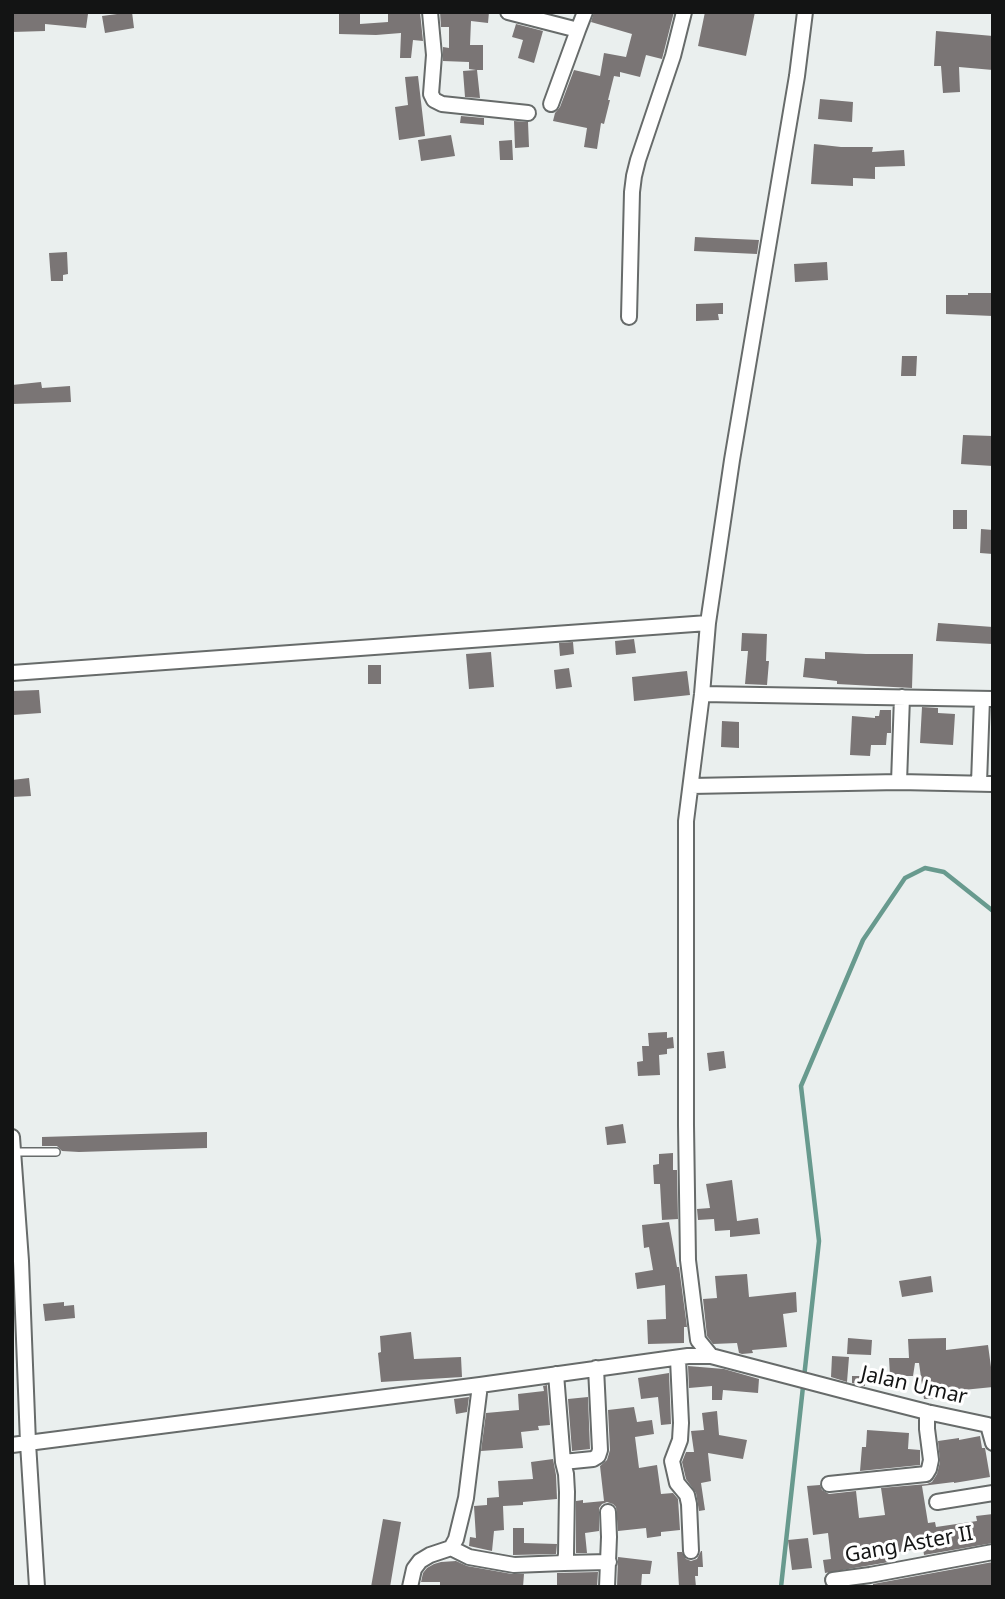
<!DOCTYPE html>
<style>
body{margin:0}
#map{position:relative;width:1005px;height:1599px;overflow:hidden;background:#eaefee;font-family:"Noto Sans",sans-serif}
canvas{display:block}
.frame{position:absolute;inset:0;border:14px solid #131414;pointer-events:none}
</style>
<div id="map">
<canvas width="1005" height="1599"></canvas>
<div class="frame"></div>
</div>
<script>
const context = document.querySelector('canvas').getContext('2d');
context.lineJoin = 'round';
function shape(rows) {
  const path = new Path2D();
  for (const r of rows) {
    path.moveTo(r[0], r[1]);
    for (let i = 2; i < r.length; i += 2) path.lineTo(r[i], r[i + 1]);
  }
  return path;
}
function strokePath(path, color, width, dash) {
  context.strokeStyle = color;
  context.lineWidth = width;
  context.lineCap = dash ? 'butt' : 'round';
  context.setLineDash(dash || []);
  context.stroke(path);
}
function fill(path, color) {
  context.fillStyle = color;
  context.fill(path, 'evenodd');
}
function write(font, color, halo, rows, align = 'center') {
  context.font = font + ' "Noto Sans",sans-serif';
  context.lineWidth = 6;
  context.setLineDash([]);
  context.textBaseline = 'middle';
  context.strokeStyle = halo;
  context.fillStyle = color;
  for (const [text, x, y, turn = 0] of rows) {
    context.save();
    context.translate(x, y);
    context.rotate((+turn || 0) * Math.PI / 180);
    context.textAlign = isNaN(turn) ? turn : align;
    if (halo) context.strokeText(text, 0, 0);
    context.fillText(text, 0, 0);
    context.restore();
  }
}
const stream = shape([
 [781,1587,819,1241,801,1086,863,940,905,878,925,868,944,872,993,911]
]);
const building = shape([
 [12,12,88,14,86,28,45,24,45,31,12,32],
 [132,12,134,28,105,33,102,16],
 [339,12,360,12,360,24,388,22,388,12,420,12,423,41,413,40,411,58,400,58,401,33,376,35,339,34],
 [440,12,489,12,488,23,471,21,470,45,483,45,483,70,477,70,480,98,465,97,463,71,476,70,469,69,469,62,443,61,443,47,449,48,449,27,441,27],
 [594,12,674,12,662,59,646,55,640,77,620,72,620,77,614,76,608,100,610,100,604,124,601,123,597,149,584,147,587,128,553,121,555,113,560,107,574,70,600,76,604,53,626,57,632,34,591,22],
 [705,12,755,12,746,56,698,46],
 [516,24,543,31,534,63,518,58,523,40,512,37],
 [936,31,993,36,993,70,959,67,960,92,943,93,941,66,934,66],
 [418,76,425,136,399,140,395,107,408,105,405,77],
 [820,99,853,102,852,122,818,119],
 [461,116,484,118,484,125,460,123],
 [514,121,528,122,529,147,515,148],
 [451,135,455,156,421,161,418,140],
 [512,140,513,160,500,160,499,141],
 [814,144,841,147,873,147,872,152,904,150,905,166,875,167,875,179,853,178,853,186,811,184],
 [695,237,714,238,759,240,757,254,694,251],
 [67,252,68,274,63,275,63,281,51,281,49,253],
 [827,262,828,280,795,282,794,264],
 [968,293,993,293,993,316,946,314,946,295,968,295],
 [723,303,723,314,718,314,719,320,696,321,696,304],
 [902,356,917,356,916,376,901,376],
 [41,382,42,388,70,386,71,402,12,404,12,385],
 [963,435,993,436,993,466,961,464],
 [953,510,967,510,967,529,953,529],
 [981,529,993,530,993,554,980,553],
 [938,623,993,627,993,644,936,641],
 [742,633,767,634,766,661,769,661,767,685,745,684,748,651,741,651],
 [634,639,636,653,616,655,615,641],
 [573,642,574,654,560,656,559,643],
 [491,652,494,687,469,689,466,654],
 [825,652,866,654,913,654,912,688,837,684,837,681,803,677,805,658,825,659],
 [368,665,381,665,381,684,368,684],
 [569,668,572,687,556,689,554,670],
 [687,671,690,695,634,701,632,677],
 [39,690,41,713,13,715,12,691],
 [922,707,938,708,938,713,955,714,953,745,920,743],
 [880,710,891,710,891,733,887,733,886,745,871,745,870,756,850,755,852,716,875,718,875,716,879,716],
 [722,721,739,722,739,748,721,747],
 [29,778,31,796,12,797,12,780],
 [667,1032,667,1038,673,1037,674,1048,667,1049,667,1054,659,1055,660,1075,638,1076,637,1062,643,1061,642,1046,649,1046,648,1033],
 [724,1051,726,1068,709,1071,707,1053],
 [623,1124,626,1143,607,1145,605,1127],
 [207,1132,207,1148,79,1152,62,1151,57,1146,42,1146,42,1137],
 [673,1153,673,1170,677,1170,678,1219,662,1220,660,1184,654,1184,653,1165,659,1164,659,1154],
 [732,1180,737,1221,758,1218,760,1234,730,1237,730,1230,715,1231,714,1219,698,1220,697,1209,710,1208,706,1184],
 [669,1222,677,1267,679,1267,687,1327,684,1327,684,1343,648,1344,647,1320,666,1319,665,1285,637,1289,635,1273,653,1270,649,1247,644,1248,642,1225],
 [747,1274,749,1297,796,1292,797,1312,783,1314,787,1347,752,1350,753,1353,742,1354,739,1353,737,1343,713,1344,707,1336,703,1299,717,1298,715,1276],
 [931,1276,933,1292,902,1297,899,1281],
 [64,1302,64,1306,74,1305,75,1318,45,1321,43,1304],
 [411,1332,414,1359,461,1357,462,1377,381,1382,378,1353,381,1352,380,1336],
 [848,1338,872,1340,871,1355,847,1354],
 [946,1338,946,1350,988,1345,991,1367,993,1366,993,1387,943,1392,943,1398,924,1399,919,1363,915,1363,913,1376,890,1376,889,1358,909,1358,908,1339],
 [832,1356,849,1357,847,1382,831,1377],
 [688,1366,724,1369,759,1379,758,1393,723,1390,722,1400,712,1400,712,1386,689,1388],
 [669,1373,671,1424,661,1425,658,1397,641,1399,638,1378],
 [852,1376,865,1376,865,1386,852,1383],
 [547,1385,550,1425,538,1426,539,1430,521,1432,523,1448,481,1451,486,1413,519,1410,518,1394,544,1391,543,1386],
 [469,1397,467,1412,456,1414,454,1399],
 [588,1397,590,1449,572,1451,568,1399],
 [634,1407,637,1422,652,1420,654,1434,635,1437,639,1468,657,1465,661,1494,673,1493,678,1499,680,1530,661,1532,661,1536,647,1538,646,1528,618,1531,616,1507,613,1504,607,1502,602,1504,599,1508,599,1531,585,1533,587,1553,576,1553,576,1501,583,1500,583,1503,604,1501,600,1466,607,1460,610,1450,608,1410],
 [717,1411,719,1435,747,1440,743,1459,708,1453,711,1481,701,1483,705,1510,699,1511,696,1493,686,1479,682,1462,686,1452,694,1452,691,1431,704,1430,702,1413],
 [867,1430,909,1433,908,1449,920,1450,920,1465,860,1471,862,1447,866,1447],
 [980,1436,982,1448,985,1448,990,1477,954,1483,954,1482,922,1486,928,1523,935,1522,936,1527,977,1521,976,1516,993,1514,993,1543,924,1555,923,1548,894,1553,895,1561,825,1573,823,1560,831,1559,828,1533,813,1535,807,1486,820,1485,822,1490,829,1494,856,1491,859,1518,885,1515,881,1488,927,1484,932,1482,937,1474,940,1462,938,1441,959,1438,959,1440],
 [553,1459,556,1475,557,1499,523,1502,523,1505,503,1506,504,1530,494,1531,492,1551,469,1546,470,1537,476,1538,474,1506,487,1505,487,1498,499,1497,498,1481,533,1479,531,1462],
 [383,1519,401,1522,390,1587,371,1587],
 [513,1528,524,1528,524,1543,557,1544,556,1554,513,1555],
 [808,1538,812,1568,792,1570,788,1540],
 [701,1551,702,1551,703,1567,698,1567,698,1576,695,1576,696,1587,679,1587,677,1552,682,1552,686,1559,691,1561,697,1559],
 [618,1557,652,1561,650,1574,642,1574,641,1587,617,1587],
 [456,1561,467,1566,512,1574,524,1574,523,1587,440,1587,440,1582,421,1582,423,1573,427,1568,434,1564,441,1562],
 [993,1562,993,1587,873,1587,873,1584],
 [598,1572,597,1587,557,1587,557,1573]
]);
const lane = shape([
 [13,1152,56,1152]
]);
const street = shape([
 [430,12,434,55,431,94,434,100,442,104,528,113],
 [508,12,578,30,585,12],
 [551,104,578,30],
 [629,317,632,192,634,176,638,160,673,56,684,12],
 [12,673,708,623],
 [702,694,993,699],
 [899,782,993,784],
 [979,783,982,699],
 [691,786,899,782,902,697],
 [12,1137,21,1261,28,1443,37,1587],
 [711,1356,698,1340,688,1260,686,1125,686,821,702,694,708,623,732,460,797,76,805,12],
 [678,1359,681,1423,680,1440,672,1461,677,1483,687,1495,689,1504,691,1551],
 [12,1445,480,1385,688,1356,711,1356,860,1395,927,1412,988,1425,993,1443],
 [563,1462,593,1459,598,1456,600,1450,596,1368],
 [829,1484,926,1474,929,1469,931,1460,927,1429,927,1412],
 [937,1502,993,1493],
 [451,1548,469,1557,514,1565,564,1563,566,1555,567,1492,566,1474,563,1462,556,1374],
 [564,1563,609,1562],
 [833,1580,870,1575,993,1552],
 [410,1587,414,1569,420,1561,430,1555,451,1548,456,1539,466,1498,480,1385],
 [607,1587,609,1537,608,1512]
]);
const streetNames = [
 ["Jalan Umar",914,1386,13],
 ["Gang Aster II",909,1545,-10]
];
strokePath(stream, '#689a8e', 4.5);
fill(building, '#7a7575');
strokePath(lane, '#676b6a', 10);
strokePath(street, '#676b6a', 18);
strokePath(lane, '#fff', 7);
strokePath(street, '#fff', 14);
write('21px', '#131414', '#fff', streetNames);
</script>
